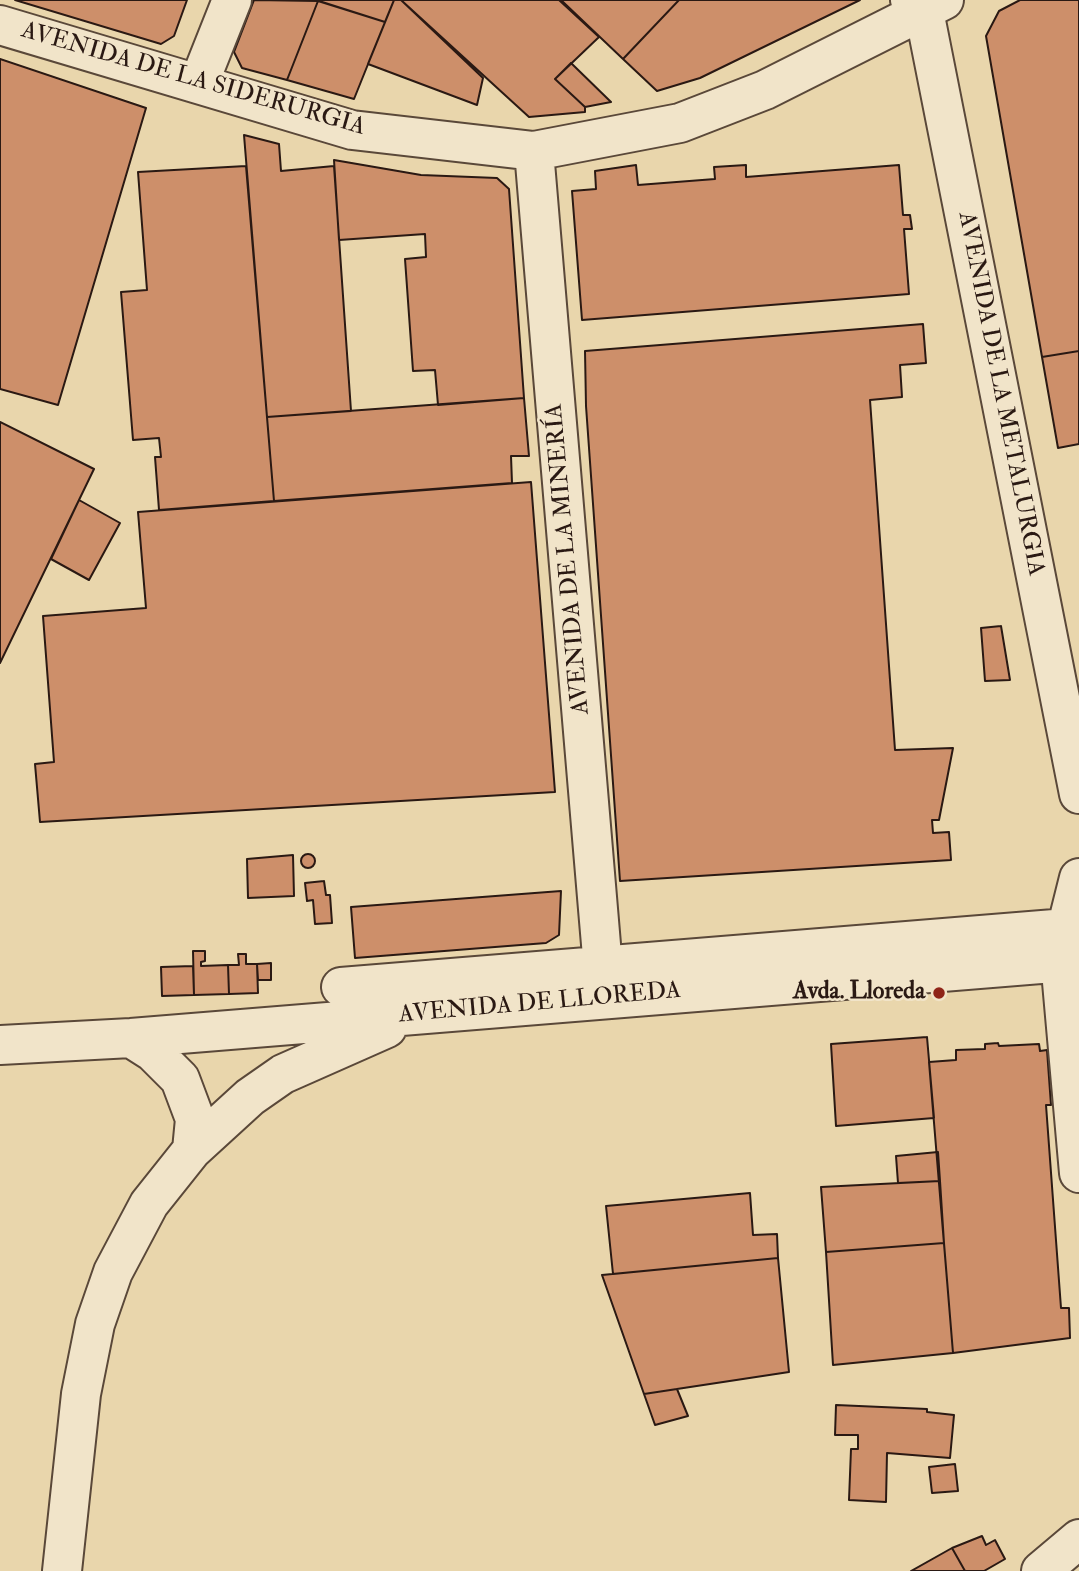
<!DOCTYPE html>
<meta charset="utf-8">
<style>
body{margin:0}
canvas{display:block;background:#e9d6ac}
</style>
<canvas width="1079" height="1571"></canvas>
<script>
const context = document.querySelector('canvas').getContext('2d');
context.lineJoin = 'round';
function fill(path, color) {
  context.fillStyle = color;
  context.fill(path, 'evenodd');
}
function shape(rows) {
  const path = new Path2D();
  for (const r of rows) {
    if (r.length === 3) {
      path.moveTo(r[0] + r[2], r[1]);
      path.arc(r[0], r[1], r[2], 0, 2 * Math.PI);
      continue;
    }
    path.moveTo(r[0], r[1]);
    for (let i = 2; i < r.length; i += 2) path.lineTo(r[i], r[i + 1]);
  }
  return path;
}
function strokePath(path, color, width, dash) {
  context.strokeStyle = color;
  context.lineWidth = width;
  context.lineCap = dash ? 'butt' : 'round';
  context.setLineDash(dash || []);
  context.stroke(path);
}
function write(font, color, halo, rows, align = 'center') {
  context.font = font + ' "IM FELL Double Pica",serif';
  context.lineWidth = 5;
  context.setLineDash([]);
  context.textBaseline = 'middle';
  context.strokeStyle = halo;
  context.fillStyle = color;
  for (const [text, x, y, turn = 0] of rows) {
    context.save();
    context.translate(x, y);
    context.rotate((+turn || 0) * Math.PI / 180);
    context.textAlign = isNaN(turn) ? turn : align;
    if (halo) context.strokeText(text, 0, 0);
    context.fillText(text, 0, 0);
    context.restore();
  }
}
const building = shape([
 [15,0,187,0,174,36,161,44,15,0],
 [254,0,318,1,287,80,242,68,234,52,254,0],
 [316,0,394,0,385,22,316,0],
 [394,0,401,0,483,78,477,105,368,64,394,0],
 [401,0,559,0,599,37,555,79,585,107,585,112,529,117,401,0],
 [561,0,679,0,623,59,561,0],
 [679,0,860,0,700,78,657,91,623,59,679,0],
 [1020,0,1079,0,1079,351,1042,357,986,36,999,11,1020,0],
 [318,1,385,22,354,99,287,80,318,1],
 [0,59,146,108,58,405,0,389,0,59],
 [571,63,611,102,585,107,555,79,571,63],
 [244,135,279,144,281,171,334,166,351,411,267,417,244,135],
 [334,160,421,175,497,178,509,189,524,398,438,405,435,370,413,371,405,259,426,257,425,234,339,240,334,160],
 [636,165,638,185,715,179,714,167,746,165,746,177,899,165,903,215,910,215,912,229,904,229,909,294,582,320,572,191,596,189,595,171,636,165],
 [246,166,274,501,159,510,155,457,161,457,159,438,133,440,121,292,147,290,138,172,246,166],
 [923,324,926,363,900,365,902,397,870,400,895,750,953,748,939,820,932,820,933,833,949,832,951,860,620,881,586,406,585,351,923,324],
 [1079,351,1079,444,1058,448,1042,357,1079,351],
 [524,398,529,456,511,456,512,483,274,501,267,417,524,398],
 [0,422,94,469,0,663,0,422],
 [531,482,555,792,40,822,35,764,54,762,43,616,146,608,138,512,531,482],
 [79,500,120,523,89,580,51,559,79,500],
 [1001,626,1010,680,985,681,981,628,1001,626],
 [308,861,7],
 [293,855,294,896,248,898,247,859,293,855],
 [324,881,326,895,330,895,332,923,315,924,313,900,307,901,305,883,324,881],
 [561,891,559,935,546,943,355,958,351,907,561,891],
 [193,951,205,951,205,961,201,962,201,966,228,965,229,994,194,995,193,951],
 [238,954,246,954,246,964,257,964,258,993,229,994,228,965,239,965,238,954],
 [271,963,271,980,258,980,257,964,271,963],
 [193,966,194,995,162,996,161,967,193,966],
 [927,1037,934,1118,836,1126,831,1044,927,1037],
 [998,1043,999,1046,1039,1044,1040,1051,1047,1050,1051,1105,1046,1105,1061,1308,1069,1308,1070,1338,953,1353,929,1062,956,1060,956,1050,985,1049,985,1044,998,1043],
 [938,1152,940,1181,898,1183,896,1156,938,1152],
 [940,1181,944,1243,826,1252,821,1187,940,1181],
 [750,1193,753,1235,777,1234,778,1258,613,1274,606,1206,750,1193],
 [944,1243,953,1353,833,1365,826,1252,944,1243],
 [778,1258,789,1372,644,1394,602,1275,778,1258],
 [677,1389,688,1416,655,1425,644,1394,677,1389],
 [836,1405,927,1409,927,1412,954,1415,950,1458,887,1453,886,1502,849,1500,851,1449,858,1449,858,1435,835,1435,836,1405],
 [955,1464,958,1491,932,1493,929,1467,955,1464],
 [982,1536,986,1545,995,1540,1005,1559,984,1571,965,1571,952,1548,982,1536],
 [952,1548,965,1571,911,1571,952,1548]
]);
const minor = shape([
 [910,0,924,11,1079,794],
 [0,25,352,130,534,151,680,123,765,90,944,0],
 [199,83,232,0],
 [534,151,603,968],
 [1079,878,1068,922,1062,982,1079,1173],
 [341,987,1067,928],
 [131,1038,153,1052,180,1079,195,1119,192,1150],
 [0,1045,131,1038,1079,961],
 [62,1571,81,1394,95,1324,113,1272,149,1204,192,1150,250,1097,283,1074,387,1028],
 [1041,1571,1079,1539]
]);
const markers = [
 [939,993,7,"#8f2418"]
];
const streetNames = [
 ["AVENIDA DE LA SIDERURGIA",193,80,16],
 ["AVENIDA DE LA METALURGIA",1000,394,79],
 ["AVENIDA DE LA MINERÍA",569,559,-95],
 ["AVENIDA DE LLOREDA",540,1004,-5]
];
const poiNames = [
 ["Avda. Lloreda",925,993]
];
fill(building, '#cd8f6a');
strokePath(building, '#2a1913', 2);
strokePath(minor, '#5a4839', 42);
strokePath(minor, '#f1e4c9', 38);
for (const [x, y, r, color] of markers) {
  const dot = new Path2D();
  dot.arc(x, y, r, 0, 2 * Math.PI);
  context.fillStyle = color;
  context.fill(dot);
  strokePath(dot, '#f1e4c9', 2.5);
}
write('24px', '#2a1913', '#f1e4c9', streetNames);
write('bold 24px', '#2a1913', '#f1e4c9', poiNames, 'right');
</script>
